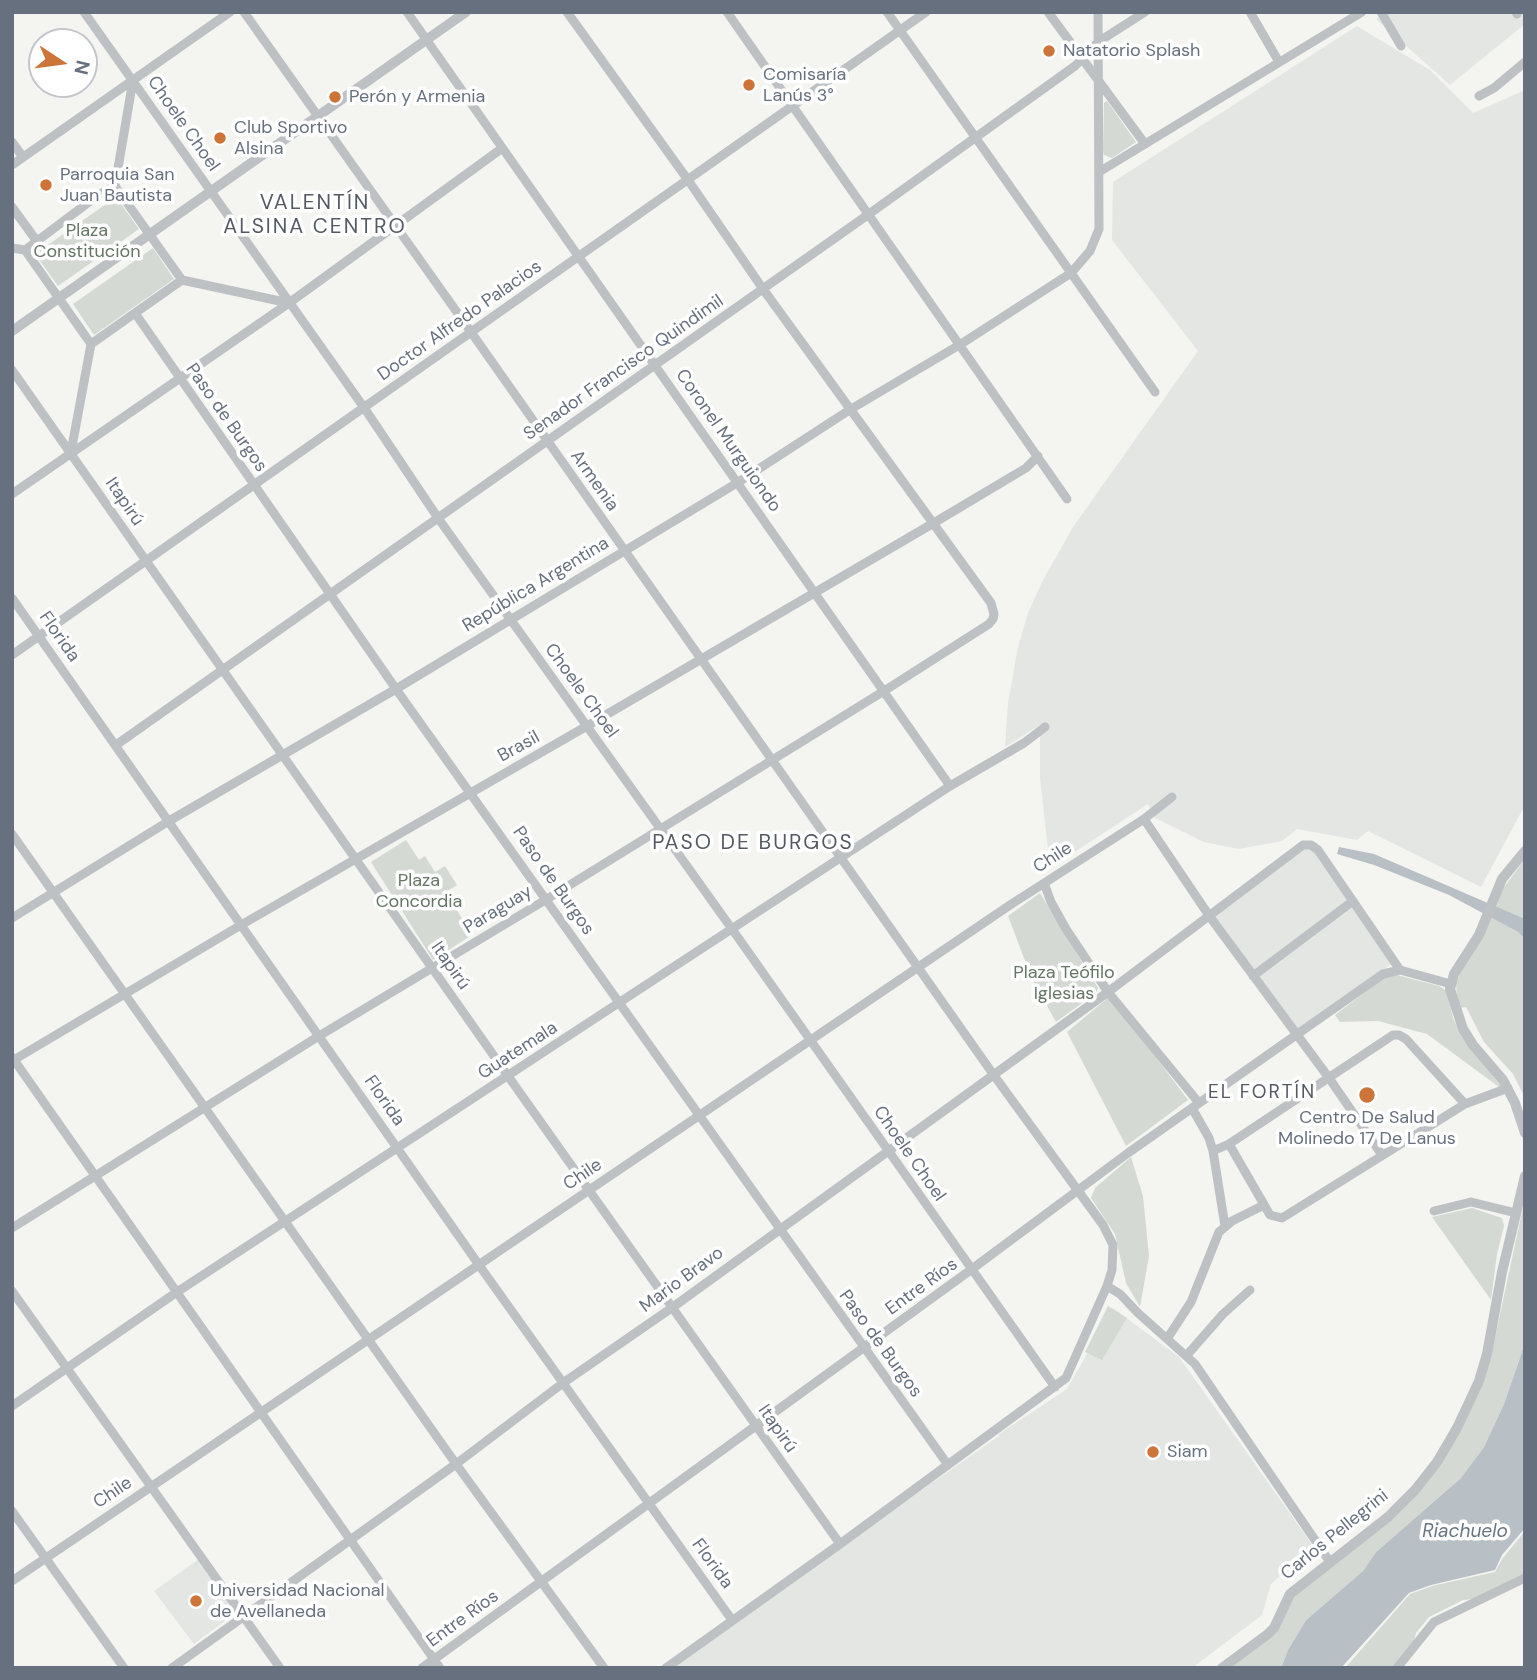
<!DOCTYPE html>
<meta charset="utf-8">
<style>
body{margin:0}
#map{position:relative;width:1537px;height:1680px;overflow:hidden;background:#f4f4f1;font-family:"DM Sans",sans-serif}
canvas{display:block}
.frame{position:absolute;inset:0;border:14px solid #67707e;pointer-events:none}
.north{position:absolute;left:28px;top:28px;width:70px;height:70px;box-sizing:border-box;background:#fff;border:2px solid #c2c6cb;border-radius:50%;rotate:103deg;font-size:19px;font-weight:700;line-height:28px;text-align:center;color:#67707e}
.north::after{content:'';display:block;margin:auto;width:24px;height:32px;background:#cd7438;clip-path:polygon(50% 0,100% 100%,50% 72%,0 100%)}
</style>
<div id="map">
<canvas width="1537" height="1680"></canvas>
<div class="frame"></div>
<div class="north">N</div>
</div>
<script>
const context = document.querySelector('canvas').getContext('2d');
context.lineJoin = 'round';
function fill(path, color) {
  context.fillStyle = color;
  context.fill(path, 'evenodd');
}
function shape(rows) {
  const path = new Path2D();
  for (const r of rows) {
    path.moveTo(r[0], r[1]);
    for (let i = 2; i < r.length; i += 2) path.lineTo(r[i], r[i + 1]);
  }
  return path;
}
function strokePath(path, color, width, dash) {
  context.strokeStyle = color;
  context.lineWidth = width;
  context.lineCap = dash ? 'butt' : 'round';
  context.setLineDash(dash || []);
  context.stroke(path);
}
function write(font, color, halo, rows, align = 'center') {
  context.font = font + ' "DM Sans",sans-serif';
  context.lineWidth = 7;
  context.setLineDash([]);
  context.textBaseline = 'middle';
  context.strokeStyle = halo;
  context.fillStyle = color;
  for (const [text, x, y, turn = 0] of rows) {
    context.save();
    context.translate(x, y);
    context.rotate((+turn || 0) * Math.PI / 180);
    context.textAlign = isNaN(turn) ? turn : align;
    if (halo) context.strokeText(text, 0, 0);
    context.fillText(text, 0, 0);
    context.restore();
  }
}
const built = shape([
 [1388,12,1525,12,1525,24,1450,85,1376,19],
 [1357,26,1430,70,1473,113,1525,90,1525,805,1481,887,1368,831,1357,840,1297,829,1282,841,1239,849,1204,842,1155,818,1148,804,1050,868,1040,778,1040,725,1005,747,1008,703,1018,647,1028,613,1043,580,1073,527,1198,351,1112,240,1113,182],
 [1309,843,1397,960,1297,1030,1209,916],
 [1113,1308,1179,1357,1313,1546,1271,1584,1262,1615,1192,1668,667,1668,999,1436,999,1434,1067,1389],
 [199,1559,237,1612,194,1644,154,1591]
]);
const green = shape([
 [1107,101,1136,142,1112,158,1104,155,1103,150,1104,103],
 [116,197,139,229,58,286,35,254],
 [153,248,174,279,94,335,73,304],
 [406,840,419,860,425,856,435,872,445,866,457,885,446,892,472,935,433,960,371,862],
 [1525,859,1525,919,1496,908,1502,890],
 [1040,893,1098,988,1097,992,1056,1022,1032,979,1008,916],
 [1491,917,1518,932,1525,939,1525,1098,1513,1074,1484,1042,1466,1007,1460,1008,1457,998,1456,984,1463,966],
 [1397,975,1439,986,1447,991,1453,1018,1462,1037,1501,1086,1499,1087,1427,1034,1378,1021,1340,1022,1335,1015,1386,976],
 [1110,996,1188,1100,1126,1146,1067,1032],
 [1131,1157,1143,1196,1149,1256,1140,1307,1126,1283,1115,1234,1091,1198,1095,1188],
 [1525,1198,1525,1343,1504,1404,1484,1447,1461,1478,1376,1552,1363,1571,1306,1620,1288,1650,1281,1668,1228,1668,1262,1643,1289,1600,1391,1518,1438,1464,1494,1342],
 [1472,1208,1502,1218,1504,1226,1497,1254,1491,1300,1432,1217],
 [1108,1306,1127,1318,1102,1360,1085,1352],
 [1525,1531,1525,1576,1473,1599,1463,1600,1429,1617,1416,1633,1414,1642,1393,1668,1345,1668,1410,1594,1432,1586,1495,1572,1502,1559]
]);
const water = shape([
 [1339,847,1374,854,1525,919,1525,939,1518,932,1449,895,1374,865,1337,854],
 [1525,1343,1525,1528,1502,1555,1495,1570,1431,1585,1409,1593,1341,1668,1281,1668,1288,1650,1306,1620,1363,1571,1376,1552,1461,1478,1484,1447,1504,1404]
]);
const minor = shape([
 [84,12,365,409,438,518,732,929,1055,1387],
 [244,12,471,332,993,1074,1103,1225,1113,1245,1112,1270,1107,1286,1066,1378,840,1544,666,1668],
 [407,12,950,786],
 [727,12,1067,499],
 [887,12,1155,392],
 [1048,12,1145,144],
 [1250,12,1279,62],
 [1381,12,1401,46],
 [1516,12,1517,14],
 [1479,96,1494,88,1525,62],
 [12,142,23,157],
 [12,165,230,12],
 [1099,172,1362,12],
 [115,186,182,280],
 [115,186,133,80],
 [12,207,36,240],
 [12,248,25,250],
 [25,250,91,344],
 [25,250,97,196,115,186],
 [182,280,289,303],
 [135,313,396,689,948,1465],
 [91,344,182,280],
 [12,370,508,1076,840,1544],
 [71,452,91,344],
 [12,494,289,303,501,149],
 [12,598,479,1265,732,1620],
 [12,655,926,12],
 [116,745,869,214,1075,66,1098,42,1145,12],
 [1144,819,1210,917,1329,1078,1382,1155],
 [12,834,456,1464,604,1668],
 [1044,883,1051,902,1066,929,1108,992,1199,1103],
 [12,918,169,821,396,689,737,483,851,409,961,344,1071,273,1090,251,1099,229,1098,12],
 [1253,976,1353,901],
 [12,1057,440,1668],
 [12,1061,241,925,587,726,932,524,1026,468,1038,456],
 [1192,1108,1209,1138,1213,1151,1229,1144,1270,1215,1282,1218,1465,1104,1508,1088],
 [1229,1144,1393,1035,1399,1035,1406,1039,1465,1104],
 [1213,1151,1225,1226],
 [1434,1211,1471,1202,1516,1213],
 [12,1228,319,1036,547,899,884,691,989,624,993,619,994,614,991,603,763,289,688,180,567,12],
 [1107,1286,1120,1294,1138,1313,1195,1364,1330,1562],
 [12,1291,280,1668],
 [1167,1339,1191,1302,1219,1232,1232,1221,1264,1205],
 [1187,1355,1223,1314,1250,1290],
 [12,1406,177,1292,950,786,1024,743,1045,727],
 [12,1511,124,1668],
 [12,1581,1010,905,1144,819,1172,797],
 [172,1668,456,1464,563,1383,673,1307,1108,992,1303,845,1311,845,1318,850,1400,970],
 [422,1668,972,1269,1128,1153,1383,974,1400,970,1451,984],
 [1397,1668,1434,1622,1525,1578]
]);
const tertiary = shape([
 [12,331,466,12],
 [1525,851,1502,879,1479,935,1454,974,1450,989,1463,1029,1473,1045,1503,1080,1515,1103,1525,1133],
 [1222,1668,1268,1634,1274,1628,1290,1594,1388,1517,1415,1490,1437,1462,1457,1428,1479,1381,1487,1354,1502,1272,1525,1176]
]);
const markers = [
 [1049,51,7,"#cd7438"],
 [749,85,7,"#cd7438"],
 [335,97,7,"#cd7438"],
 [220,138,7,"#cd7438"],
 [46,185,7,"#cd7438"],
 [1367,1095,9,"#cd7438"],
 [1153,1452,7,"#cd7438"],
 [196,1601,7,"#cd7438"]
];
const poiNames = [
 ["Natatorio Splash",1063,51],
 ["Comisaría",763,75],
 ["Lanús 3°",763,96],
 ["Perón y Armenia",349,97],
 ["Club Sportivo",234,128],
 ["Alsina",234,149],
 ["Parroquia San",60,175],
 ["Juan Bautista",60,196],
 ["Centro De Salud",1367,1118,"center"],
 ["Molinedo 17 De Lanus",1367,1139,"center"],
 ["Siam",1167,1452],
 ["Universidad Nacional",210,1591],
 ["de Avellaneda",210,1612]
];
const streetNames = [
 ["Choele Choel",183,124,55],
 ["Doctor Alfredo Palacios",460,321,-35],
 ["Senador Francisco Quindimil",624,368,-35],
 ["Paso de Burgos",226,418,55],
 ["Coronel Murguiondo",728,441,55],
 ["Armenia",594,481,55],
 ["Itapirú",124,502,56],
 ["República Argentina",536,585,-31],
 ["Florida",59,637,55],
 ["Choele Choel",581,691,54],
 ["Brasil",519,747,-29],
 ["Chile",1053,858,-33],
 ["Paso de Burgos",553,881,55],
 ["Paraguay",498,910,-31],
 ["Itapirú",450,966,55],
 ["Guatemala",518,1051,-33],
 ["Florida",384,1101,55],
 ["Choele Choel",909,1154,55],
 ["Chile",583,1175,-34],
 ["Mario Bravo",682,1280,-36],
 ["Entre Ríos",922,1287,-36],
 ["Paso de Burgos",880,1344,54],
 ["Itapirú",777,1429,55],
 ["Chile",113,1493,-34],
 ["Carlos Pellegrini",1335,1535,-39],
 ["Florida",712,1564,54],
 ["Entre Ríos",463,1619,-36]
];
const parkNames = [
 ["Plaza",87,231],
 ["Constitución",87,252],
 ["Plaza",419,881],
 ["Concordia",419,902],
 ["Plaza Teófilo",1064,973],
 ["Iglesias",1064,994]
];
const neighbourhoodNames = [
 ["EL FORTÍN",1262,1093]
];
const waterNames = [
 ["Riachuelo",1465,1532]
];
const quarterNames = [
 ["VALENTÍN",315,203],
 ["ALSINA CENTRO",315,227],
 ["PASO DE BURGOS",753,843]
];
fill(built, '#e4e6e4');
fill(green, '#d4dad3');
fill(water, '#b9c0c5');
strokePath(minor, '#bec1c4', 9);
strokePath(tertiary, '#bec1c4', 10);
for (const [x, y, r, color] of markers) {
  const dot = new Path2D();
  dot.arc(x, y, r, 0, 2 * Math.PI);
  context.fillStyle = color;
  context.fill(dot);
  strokePath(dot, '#fff', 2.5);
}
write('18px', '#67707e', '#fff', poiNames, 'left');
write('18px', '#67707e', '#fff', streetNames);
write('18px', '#657665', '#fff', parkNames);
context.letterSpacing = '2px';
write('19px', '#545a64', '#fff', neighbourhoodNames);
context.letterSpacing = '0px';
write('italic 19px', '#687682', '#fff', waterNames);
context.letterSpacing = '2px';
write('21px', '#545a64', '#fff', quarterNames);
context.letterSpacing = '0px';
</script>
